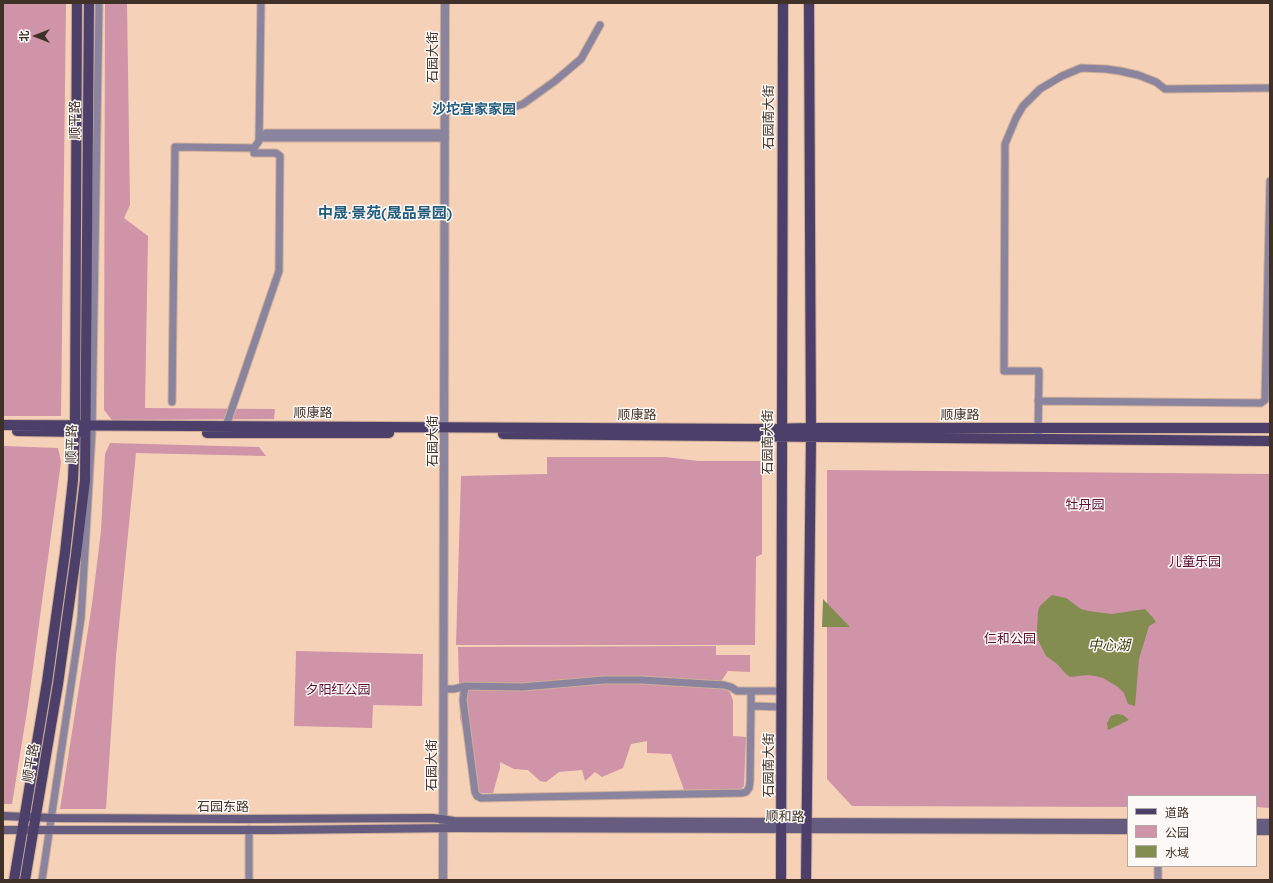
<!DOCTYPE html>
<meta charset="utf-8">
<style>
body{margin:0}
#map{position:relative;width:1273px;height:883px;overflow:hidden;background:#f5d1b8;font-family:Quicksand,"Noto Sans SC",sans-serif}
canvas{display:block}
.frame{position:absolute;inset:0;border:4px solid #3f3127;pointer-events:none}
.legend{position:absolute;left:1127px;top:795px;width:130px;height:72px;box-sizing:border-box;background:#fdf9f7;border:1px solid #b1a9a4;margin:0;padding:5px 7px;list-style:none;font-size:12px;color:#3f3127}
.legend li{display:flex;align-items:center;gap:8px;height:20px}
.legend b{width:20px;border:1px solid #b1a9a4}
.north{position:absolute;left:16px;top:16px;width:40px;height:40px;-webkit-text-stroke:3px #fdf9f7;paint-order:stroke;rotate:270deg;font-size:11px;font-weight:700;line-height:16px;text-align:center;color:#3f3127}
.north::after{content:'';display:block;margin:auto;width:14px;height:18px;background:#3f3127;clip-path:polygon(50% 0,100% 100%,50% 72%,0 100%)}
</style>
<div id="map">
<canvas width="1273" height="883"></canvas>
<div class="frame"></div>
<ul class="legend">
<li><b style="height:5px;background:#4c3f6a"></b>道路</li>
<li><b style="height:11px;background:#cf94a8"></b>公园</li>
<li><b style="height:11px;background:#838d50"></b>水域</li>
</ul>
<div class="north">北</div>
</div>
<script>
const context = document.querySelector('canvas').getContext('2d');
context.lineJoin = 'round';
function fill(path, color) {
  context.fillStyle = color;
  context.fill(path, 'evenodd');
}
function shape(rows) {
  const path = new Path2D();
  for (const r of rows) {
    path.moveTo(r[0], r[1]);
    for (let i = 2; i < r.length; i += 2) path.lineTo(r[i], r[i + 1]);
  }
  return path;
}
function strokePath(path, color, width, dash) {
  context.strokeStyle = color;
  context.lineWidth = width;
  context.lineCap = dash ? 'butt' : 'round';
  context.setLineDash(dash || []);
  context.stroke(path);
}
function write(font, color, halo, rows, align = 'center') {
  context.font = font + ' Quicksand,"Noto Sans SC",sans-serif';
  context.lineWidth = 3;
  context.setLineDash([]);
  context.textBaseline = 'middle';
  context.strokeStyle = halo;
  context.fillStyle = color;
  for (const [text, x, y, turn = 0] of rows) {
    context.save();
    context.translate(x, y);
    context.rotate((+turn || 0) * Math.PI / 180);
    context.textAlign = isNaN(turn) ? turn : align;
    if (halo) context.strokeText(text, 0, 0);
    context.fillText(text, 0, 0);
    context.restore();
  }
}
const green = shape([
 [3,3,66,3,61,416,3,416],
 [105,3,127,3,130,205,124,218,148,236,145,408,275,409,274,419,112,420,104,410],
 [110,443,259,447,266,456,136,453,116,656,106,809,60,809,92,604,101,531,105,454],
 [3,446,58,448,61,462,28,705,12,804,3,804],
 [547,457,666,457,698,461,762,461,762,554,756,557,755,645,456,645,461,476,547,474],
 [827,470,1270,474,1270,808,1256,807,1256,796,1128,796,1128,807,852,806,827,779],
 [716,646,716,655,750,655,750,672,728,671,722,680,724,688,730,692,733,701,733,736,746,737,744,786,741,789,684,790,671,754,647,753,647,741,631,744,623,768,602,777,595,772,585,781,582,770,559,772,546,782,540,781,528,770,514,769,500,762,500,768,493,793,479,793,460,718,458,647],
 [296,651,423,654,422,706,373,705,372,728,294,726]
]);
const water = shape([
 [1052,595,1066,598,1081,609,1088,611,1112,614,1145,609,1154,619,1156,622,1149,626,1139,659,1135,706,1128,704,1124,693,1118,687,1103,678,1095,676,1087,675,1070,677,1066,674,1056,663,1046,656,1038,640,1037,631,1038,611,1040,606],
 [823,599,850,627,822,627],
 [1117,714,1123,715,1129,720,1108,730,1107,723,1111,716]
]);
const minor = shape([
 [445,110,502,111,523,104,555,81,581,59,600,25],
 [445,133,266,133,265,138,445,138],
 [1038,401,1261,403,1265,400,1270,181],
 [172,402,175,147,254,148,259,141,261,3],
 [226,426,279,271,280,156,276,153,254,153],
 [1038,439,1039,371,1004,371,1005,144,1016,118,1023,106,1040,89,1062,76,1081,68,1106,69,1120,71,1138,75,1156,82,1165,89,1270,88],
 [465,686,463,700,475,792,477,796,481,798,742,793,746,792,749,788,750,782,751,706,782,707],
 [444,689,454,689,465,686,522,687,604,680,641,680,724,685,731,687,737,691,782,691],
 [751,691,751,706],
 [1158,866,1158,880],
 [42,880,81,618,92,432,99,3],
 [249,880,249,829]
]);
const tertiary = shape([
 [443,880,445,3]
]);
const secondary = shape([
 [3,816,54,818,243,819,433,818,454,821,1128,823],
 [1256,823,1270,823],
 [3,830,272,830,454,828,1128,830],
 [1256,831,1270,831]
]);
const primary = shape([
 [3,425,767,429,811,428,1270,428],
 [17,431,85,432],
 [207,433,389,433],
 [503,434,1270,441],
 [14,880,47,682,65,553,73,480,75,432,77,3],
 [25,880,58,684,76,555,85,480,89,3],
 [781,880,783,3],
 [806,880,811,438,809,3]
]);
const streetNames = [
 ["石园大街",433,57,-90],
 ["石园南大街",769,117,-90],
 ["顺平路",75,120,-90],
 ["顺康路",313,413],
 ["顺康路",637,415],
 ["顺康路",960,415],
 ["石园大街",433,441,-90],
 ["石园南大街",768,442,-90],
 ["顺平路",72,444,-89],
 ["顺平路",31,763,-80],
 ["石园大街",432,765,-90],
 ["石园南大街",769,765,-90],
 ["石园东路",223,807],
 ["顺和路",785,817,1]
];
const parkNames = [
 ["牡丹园",1085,505],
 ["儿童乐园",1195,562],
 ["仁和公园",1010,639],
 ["夕阳红公园",338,690]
];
const neighbourhoodNames = [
 ["沙坨宜家家园",474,110]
];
const waterNames = [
 ["中心湖",1109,646]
];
const quarterNames = [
 ["中晟·景苑(晟品景园)",385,213]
];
fill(green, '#cf94a8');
fill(water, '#838d50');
strokePath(minor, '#cdae98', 9);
strokePath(tertiary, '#cdae98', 10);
strokePath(secondary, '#cdae98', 10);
strokePath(primary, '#cdae98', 12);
strokePath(minor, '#8b849e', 7);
strokePath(tertiary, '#8b849e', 8);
strokePath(secondary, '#665c80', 8);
strokePath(primary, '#4c3f6a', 10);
write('13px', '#3f3127', '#fdf9f7', streetNames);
write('13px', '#5c0e34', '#fdf9f7', parkNames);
write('bold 14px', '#225c7d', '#fdf9f7', neighbourhoodNames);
write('italic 14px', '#394010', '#fdf9f7', waterNames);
write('bold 15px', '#225c7d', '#fdf9f7', quarterNames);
</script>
